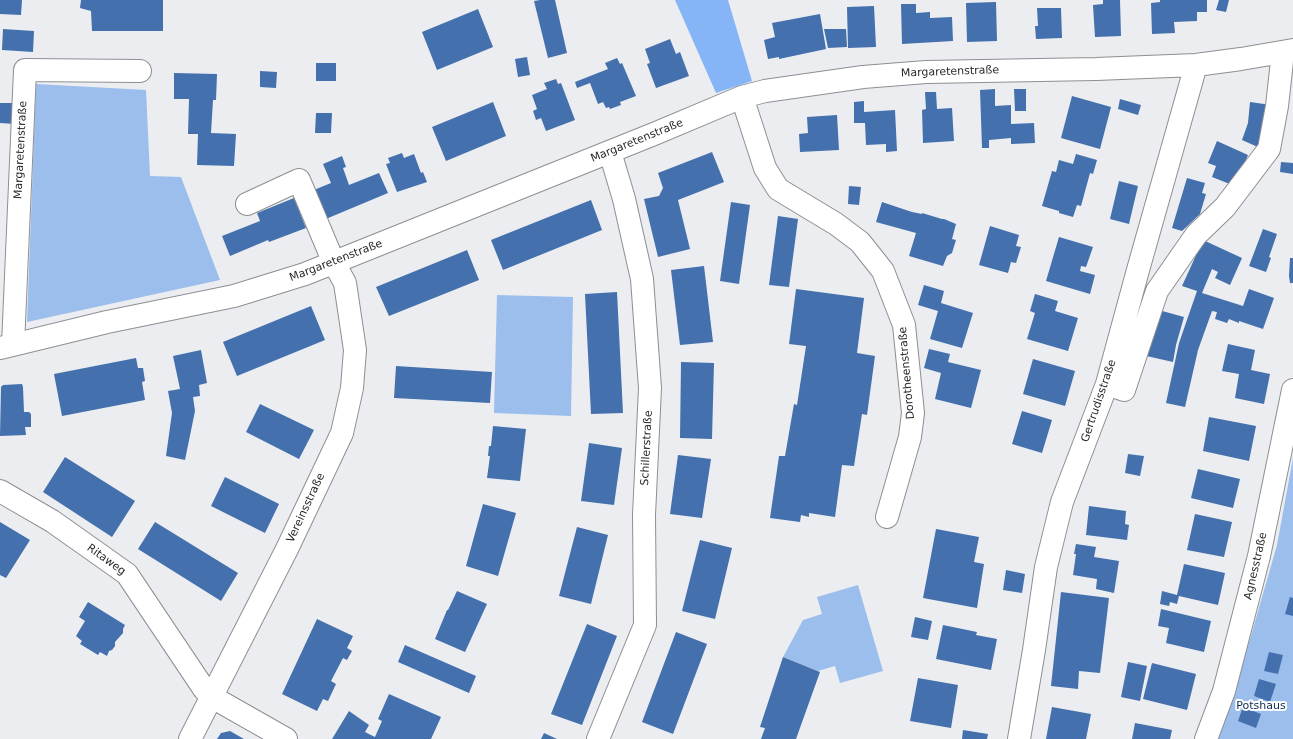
<!DOCTYPE html>
<meta charset="utf-8">
<style>
body{margin:0}
canvas{display:block;background:#ebedf0}
</style>
<canvas width="1293" height="739"></canvas>
<script>
const context = document.querySelector('canvas').getContext('2d');
context.lineJoin = 'round';
function fill(path, color) {
  context.fillStyle = color;
  context.fill(path, 'evenodd');
}
function shape(rows) {
  const path = new Path2D();
  for (const r of rows) {
    path.moveTo(r[0], r[1]);
    for (let i = 2; i < r.length; i += 2) path.lineTo(r[i], r[i + 1]);
  }
  return path;
}
function strokePath(path, color, width, dash) {
  context.strokeStyle = color;
  context.lineWidth = width;
  context.lineCap = dash ? 'butt' : 'round';
  context.setLineDash(dash || []);
  context.stroke(path);
}
function write(font, color, halo, rows, align = 'center') {
  context.font = font + ' "DejaVu Sans",sans-serif';
  context.lineWidth = 4;
  context.setLineDash([]);
  context.textBaseline = 'middle';
  context.strokeStyle = halo;
  context.fillStyle = color;
  for (const [text, x, y, turn = 0] of rows) {
    context.save();
    context.translate(x, y);
    context.rotate((+turn || 0) * Math.PI / 180);
    context.textAlign = isNaN(turn) ? turn : align;
    if (halo) context.strokeText(text, 0, 0);
    context.fillText(text, 0, 0);
    context.restore();
  }
}
const green = shape([
 [36,84,146,90,150,176,181,177,220,280,27,322],
 [497,295,573,297,571,416,494,413],
 [1293,458,1293,739,1215,739,1250,639,1277,545],
 [858,585,883,671,840,683,835,666,818,671,783,657,803,620,822,614,817,597]
]);
const forest = shape([
 [675,0,728,0,752,81,716,93]
]);
const building = shape([
 [0,0,22,0,21,15,0,14],
 [81,0,163,0,163,31,92,31,91,11,80,8],
 [540,0,555,0,567,53,548,58,534,1],
 [1103,0,1120,0,1121,36,1095,37,1093,5,1103,4],
 [1160,0,1207,0,1207,12,1197,12,1197,21,1174,22,1175,33,1152,34,1151,3,1160,2],
 [1219,0,1229,0,1226,12,1216,10],
 [996,2,997,41,967,42,966,3],
 [901,4,916,4,916,13,930,12,930,18,952,17,953,41,902,44],
 [874,6,876,47,848,48,847,7],
 [1037,8,1061,8,1062,38,1036,39,1035,26,1038,26],
 [478,9,493,47,437,70,422,32],
 [820,14,826,49,779,59,779,57,768,59,764,40,775,37,772,23],
 [3,29,34,31,33,52,2,50],
 [824,29,846,29,847,47,828,48],
 [670,39,676,54,680,52,689,76,656,88,647,64,650,63,645,49],
 [527,57,530,75,518,77,515,59],
 [617,58,620,64,622,63,636,96,620,102,621,105,610,109,609,107,606,108,603,102,598,104,590,83,577,88,575,82,608,69,605,63],
 [316,63,336,63,336,81,316,81],
 [260,71,277,72,276,88,260,87],
 [174,73,217,74,216,100,213,100,211,133,236,134,234,166,197,165,198,134,188,134,189,99,174,99],
 [556,79,558,84,561,83,575,120,546,131,541,118,536,120,533,111,537,109,532,95,547,89,544,83],
 [995,89,995,106,1011,105,1011,124,1034,123,1035,143,1011,144,1011,138,989,140,989,148,982,148,980,90],
 [1014,89,1026,89,1026,111,1015,111],
 [925,92,936,92,937,109,952,108,954,141,923,143,922,110,926,109],
 [1072,96,1111,107,1100,149,1061,138],
 [1120,99,1141,105,1138,115,1118,109],
 [864,101,864,112,895,110,897,151,886,152,886,144,866,145,865,123,854,123,854,102],
 [493,102,506,136,446,161,432,127],
 [1250,102,1271,105,1260,148,1242,140,1248,123],
 [0,103,16,103,15,124,0,123],
 [316,113,332,113,331,133,315,133],
 [837,115,839,150,800,152,799,134,808,133,807,117],
 [1217,141,1248,155,1235,186,1212,177,1216,166,1208,163],
 [712,152,724,182,678,200,690,249,658,257,644,199,659,196,663,188,658,173],
 [402,153,404,158,414,154,421,173,423,172,427,182,397,192,386,164,390,163,388,158],
 [1076,154,1097,160,1093,174,1090,173,1081,206,1077,205,1073,217,1059,213,1059,211,1042,206,1052,171,1056,172,1059,160,1073,164],
 [342,156,346,167,343,168,349,185,379,173,388,193,321,221,309,192,331,183,323,164],
 [1281,162,1293,163,1293,174,1280,172],
 [1187,178,1205,183,1202,193,1206,194,1200,214,1182,231,1172,228],
 [1119,181,1138,186,1129,224,1110,219],
 [849,186,861,187,859,205,848,204],
 [294,198,306,228,269,242,268,240,230,256,222,236,260,221,257,213],
 [591,200,602,230,503,270,491,240],
 [731,202,750,205,739,284,720,281],
 [882,202,912,212,922,214,922,213,942,219,944,219,956,224,952,239,956,240,952,253,947,256,943,266,909,256,916,233,876,222],
 [778,216,798,219,789,287,769,285],
 [990,226,1019,235,1016,246,1021,247,1016,263,1011,262,1008,273,979,265],
 [1263,229,1277,234,1269,257,1271,258,1266,272,1249,266],
 [1059,237,1093,247,1086,267,1081,266,1080,271,1095,275,1090,294,1046,281],
 [1203,240,1242,258,1230,285,1215,278,1218,272,1212,269,1202,293,1243,306,1249,289,1274,298,1263,329,1239,321,1239,323,1229,319,1227,323,1215,319,1217,312,1212,311,1198,350,1185,407,1166,403,1179,343,1197,291,1182,286],
 [467,250,479,280,389,316,376,287],
 [1290,258,1293,258,1293,283,1290,283,1289,276],
 [704,266,713,342,680,345,671,270],
 [924,285,944,291,941,303,973,313,962,348,930,339,938,311,918,305],
 [796,289,864,298,857,353,875,356,867,415,862,414,854,466,842,465,835,517,809,513,809,517,801,515,800,522,770,518,779,456,785,456,794,404,797,405,806,346,789,344],
 [617,292,623,413,591,414,585,294],
 [1035,294,1058,301,1055,311,1078,318,1068,351,1027,339,1035,313,1030,311],
 [311,306,325,340,237,376,223,342],
 [1155,309,1184,317,1176,345,1173,362,1142,355],
 [1228,344,1255,350,1251,370,1270,374,1264,404,1235,398,1239,374,1222,371],
 [929,349,950,354,948,362,981,370,971,408,935,399,941,373,924,368],
 [201,350,207,383,199,385,200,396,193,397,195,411,185,460,166,456,172,413,168,391,180,389,173,356],
 [136,358,138,368,143,368,145,381,142,382,145,400,62,416,54,374],
 [1033,359,1075,371,1065,406,1023,394],
 [681,362,714,363,712,439,680,438],
 [396,366,492,372,490,403,394,398],
 [22,384,23,387,24,412,29,412,31,414,31,427,25,427,26,435,0,436,1,387,3,385],
 [260,404,314,430,299,459,246,432],
 [1022,411,1052,420,1042,453,1012,444],
 [1209,417,1256,426,1249,461,1203,451],
 [493,426,526,429,520,481,487,478,490,456,488,456,489,446,491,446],
 [589,443,622,448,614,505,581,501],
 [1128,454,1144,456,1140,476,1125,473],
 [678,455,711,459,702,518,670,514],
 [65,457,135,501,112,537,43,492],
 [1198,469,1240,479,1233,508,1191,498],
 [225,477,279,504,265,533,211,506],
 [483,504,516,513,498,576,466,566],
 [1089,506,1126,511,1125,524,1129,525,1127,540,1086,535],
 [1195,514,1232,522,1224,557,1187,550],
 [0,522,30,540,6,578,0,575],
 [155,522,238,573,221,601,138,549],
 [577,527,608,535,591,604,559,596],
 [936,529,979,537,974,562,984,564,977,608,923,598],
 [700,540,732,548,715,619,682,611],
 [1076,544,1096,547,1094,557,1119,561,1114,593,1096,589,1097,579,1073,575,1076,554,1074,554],
 [1184,564,1225,573,1218,605,1179,596,1177,604,1170,602,1169,606,1160,604,1162,591,1177,595],
 [1006,570,1025,574,1022,593,1003,590],
 [457,591,487,604,465,652,435,639,447,610,448,610],
 [1061,592,1109,598,1100,673,1079,671,1078,689,1051,686],
 [1290,597,1293,598,1293,616,1285,614],
 [88,602,125,625,123,629,123,633,115,642,115,646,112,650,109,651,107,656,100,652,98,655,80,644,82,641,76,636,85,621,79,617],
 [1161,609,1211,621,1204,652,1166,643,1169,628,1158,626],
 [915,617,932,621,928,640,911,637],
 [317,619,353,636,347,648,352,651,347,660,343,658,331,681,336,684,328,701,323,699,317,711,282,694],
 [587,624,617,636,582,725,551,714],
 [943,625,977,632,976,635,997,639,991,670,936,659],
 [676,632,707,644,673,734,642,722],
 [405,645,476,676,469,693,398,662],
 [1269,652,1283,655,1278,674,1264,671],
 [783,657,820,672,796,739,761,739,765,728,760,727],
 [1128,662,1147,666,1140,701,1121,697],
 [1152,663,1196,674,1187,710,1143,699],
 [918,678,958,685,951,728,910,721],
 [1259,679,1276,684,1270,702,1254,696],
 [389,694,441,717,431,739,332,739,349,711,369,725,365,732,375,737,382,721,378,719],
 [1052,707,1091,714,1086,739,1046,739],
 [1243,707,1261,714,1256,728,1238,721],
 [1135,723,1172,730,1170,739,1132,739],
 [963,730,988,734,987,739,962,739],
 [230,731,244,739,217,739,221,733],
 [544,733,557,739,541,739]
]);
const minor = shape([
 [742,97,765,168,778,189,836,224,860,242,883,271,904,325,913,413,910,437,887,517],
 [13,345,25,70,140,71],
 [0,348,107,322,234,296,305,274,654,134,742,97,765,91,863,77,926,72,1096,69,1196,65,1241,59,1293,50],
 [1107,384,1124,390,1157,291,1196,235,1225,207,1269,149,1277,106,1283,52],
 [0,491,52,521,127,574,204,689,212,697,286,739],
 [190,739,287,549,342,433,352,388,355,350,345,283,334,263,299,180,247,204],
 [598,739,645,625,644,515,650,388,642,279,624,199,610,152],
 [1019,739,1034,650,1046,567,1062,502,1107,384,1138,270,1196,65],
 [1206,739,1224,691,1259,556,1293,390]
]);
const streetNames = [
 ["Margaretenstraße",950,72,-2],
 ["Margaretenstraße",637,141,-22],
 ["Margaretenstraße",21,150,-87],
 ["Margaretenstraße",336,261,-21],
 ["Dorotheenstraße",907,373,-95],
 ["Gertrudisstraße",1099,401,-71],
 ["Schillerstraße",647,448,-87],
 ["Vereinsstraße",306,508,-65],
 ["Ritaweg",106,560,36],
 ["Agnesstraße",1256,566,-77]
];
const parkNames = [
 ["Potshaus",1261,706]
];
fill(green, '#9cbeec');
fill(forest, '#85b5f6');
fill(building, '#4470ad');
strokePath(minor, '#8d8f92', 24);
strokePath(minor, '#fff', 22);
write('11px', '#28292a', '#fff', streetNames);
write('11px', '#0c2b54', '#fff', parkNames);
</script>
